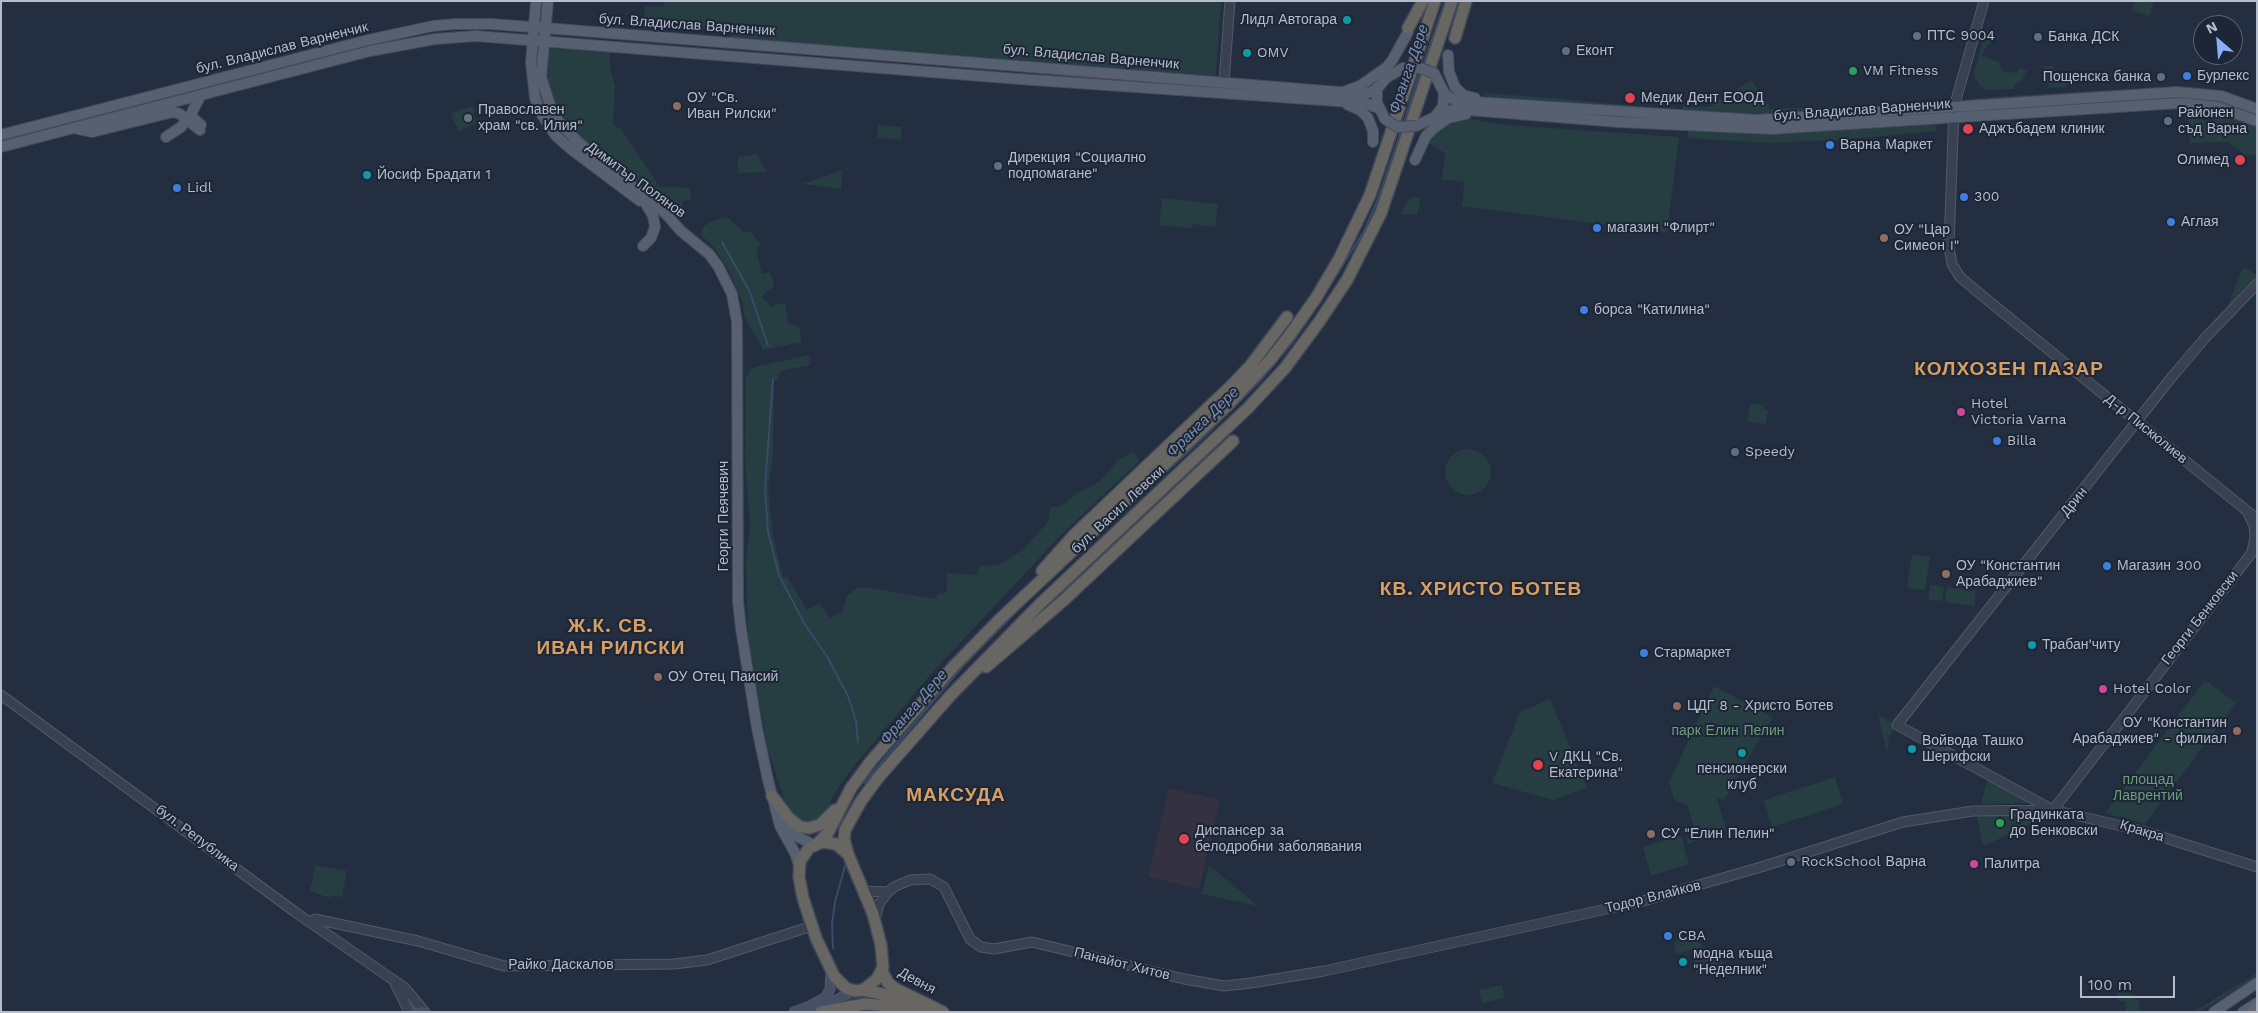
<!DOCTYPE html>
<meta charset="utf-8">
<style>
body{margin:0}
#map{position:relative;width:2258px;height:1013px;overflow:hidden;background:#242e41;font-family:"Work Sans",sans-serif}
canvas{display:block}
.frame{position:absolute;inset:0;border:2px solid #b5bccb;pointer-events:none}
.north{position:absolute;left:2193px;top:15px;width:50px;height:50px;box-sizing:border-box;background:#1d2636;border:1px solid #5a6272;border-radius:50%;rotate:333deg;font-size:14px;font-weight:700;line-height:20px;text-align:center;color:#b5bccb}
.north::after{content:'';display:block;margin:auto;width:18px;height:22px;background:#8aaefb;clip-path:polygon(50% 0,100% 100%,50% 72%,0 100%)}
.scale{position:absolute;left:2080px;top:976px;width:95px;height:22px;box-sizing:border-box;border:2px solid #b5bccb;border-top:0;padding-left:6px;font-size:15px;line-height:18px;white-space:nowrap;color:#b5bccb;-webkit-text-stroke:4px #1d2636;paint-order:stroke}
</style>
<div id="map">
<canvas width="2258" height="1013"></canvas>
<div class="frame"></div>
<div class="north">N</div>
<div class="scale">100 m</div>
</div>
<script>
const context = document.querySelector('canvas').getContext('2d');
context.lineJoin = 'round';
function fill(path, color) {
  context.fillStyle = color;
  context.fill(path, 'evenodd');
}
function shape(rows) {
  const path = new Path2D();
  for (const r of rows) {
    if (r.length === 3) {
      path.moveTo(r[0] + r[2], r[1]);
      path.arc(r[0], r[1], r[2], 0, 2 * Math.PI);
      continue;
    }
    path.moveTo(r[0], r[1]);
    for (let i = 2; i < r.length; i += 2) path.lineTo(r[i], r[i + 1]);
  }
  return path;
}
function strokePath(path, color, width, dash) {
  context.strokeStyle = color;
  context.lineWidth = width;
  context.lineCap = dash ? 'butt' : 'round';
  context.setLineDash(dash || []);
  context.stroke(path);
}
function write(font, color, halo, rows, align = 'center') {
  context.font = font + ' "Work Sans",sans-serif';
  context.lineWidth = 4;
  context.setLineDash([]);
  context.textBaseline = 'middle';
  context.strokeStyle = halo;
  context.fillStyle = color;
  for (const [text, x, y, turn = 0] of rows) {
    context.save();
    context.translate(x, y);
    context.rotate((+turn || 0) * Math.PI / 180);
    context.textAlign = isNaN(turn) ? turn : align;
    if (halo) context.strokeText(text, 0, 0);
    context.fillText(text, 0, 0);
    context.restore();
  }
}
const medical = shape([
 [1169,788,1220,800,1199,889,1148,877]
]);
const green = shape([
 [664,1,1221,1,1216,76,730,40,731,35,722,30,643,24,645,6,663,7],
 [2135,1,2154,1,2149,16,2132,11],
 [1990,30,1996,39,1986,47,1982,56,1999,62,2002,70,2006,73,2016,72,2019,68,2027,70,2022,80,2014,86,2014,89,1988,90,1981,87,1975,78,1974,72,1986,31],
 [556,48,610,51,610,67,615,87,613,125,622,130,659,186,690,188,691,200,682,201,683,206,666,214,565,129,544,90,543,50],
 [2054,65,2055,83,2066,82,2067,87,2049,88,2043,67],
 [1752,80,1771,109,1864,105,1865,110,1715,116,1682,114,1683,106,1709,107],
 [2179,88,1976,104,1975,98,2092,91],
 [1481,93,1554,98,1636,106,1625,111,1494,100],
 [473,106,476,124,458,131,451,113],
 [2218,107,2257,121,2257,155,2242,156,2241,151,2228,142,2190,143,2188,118,2214,121],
 [1468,119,1506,125,1679,137,1667,233,1462,206,1464,182,1441,179,1446,154,1428,142,1433,135,1447,125,1458,120],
 [1936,122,1936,131,1837,140,1769,143,1688,138,1688,128],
 [878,125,902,127,901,140,877,138],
 [757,154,767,172,737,173,738,157],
 [842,170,841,189,803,184],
 [1413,197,1421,198,1417,215,1401,214,1407,201],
 [1162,198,1218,204,1215,227,1193,224,1192,228,1159,225],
 [727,217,744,232,751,231,761,245,756,249,762,274,769,272,774,281,773,288,768,290,762,297,771,307,776,304,785,304,788,323,796,325,800,330,802,342,763,350,744,316,742,301,728,269,713,246,702,236,701,233,704,226,712,221],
 [2243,267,2257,275,2257,280,2225,313],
 [809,355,810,365,784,370,780,373,778,380,774,380,773,456,768,487,773,536,783,577,787,577,807,610,819,603,830,618,843,611,847,595,857,588,865,587,935,599,938,594,946,593,947,573,978,575,979,566,997,565,1007,560,1022,550,1048,522,1050,507,1060,507,1079,492,1094,485,1103,478,1118,460,1130,453,1134,452,1139,461,1060,536,931,674,859,760,837,789,824,815,819,819,805,822,798,821,786,805,767,746,748,642,746,562,750,525,745,458,746,377,751,369,755,367],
 [1750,404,1764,405,1764,409,1768,410,1766,424,1748,422],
 [1468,472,23],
 [1912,554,1930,557,1925,590,1907,588],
 [1930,585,1944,587,1942,601,1928,600],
 [1947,587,1976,591,1974,606,1945,602],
 [2205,680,2236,703,2145,824,2105,813],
 [1714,686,1773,717,1724,800,1717,798,1726,829,1688,844,1687,841,1694,827,1687,805,1674,800,1669,782],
 [1550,699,1587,788,1553,800,1492,783,1520,712],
 [1878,715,1896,725,1889,738,1887,752],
 [1835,777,1843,804,1772,827,1764,800],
 [1987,780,2029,803,1981,804],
 [2037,815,2039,820,1984,846,1982,842,1977,816],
 [1681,836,1689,864,1651,876,1643,847],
 [315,865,347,871,342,897,331,896,330,898,310,891],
 [1209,865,1258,906,1202,894],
 [1689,934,1705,948,1724,963,1697,975,1691,950,1676,954,1675,948,1675,941],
 [2257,973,2257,976,2210,1006,2199,1012,2193,1012],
 [1502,985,1505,998,1482,1003,1479,990],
 [2119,992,2133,994,2139,1001,2140,1012,2126,1012,2125,1001,2119,1001,2117,998,2117,993]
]);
const stream = shape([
 [1423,65,1445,1],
 [1404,122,1420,72],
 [722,242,749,290,768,345],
 [1321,300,1364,231,1378,199,1401,131],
 [773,379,765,488,768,532,779,575,804,623,828,658,848,696,856,721,858,742],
 [1142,494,1204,437,1260,381,1293,342,1316,308],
 [864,783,963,666,1018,610],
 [833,948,832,924,835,902,845,866]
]);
const tertiary = shape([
 [1984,1,1954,107,1949,247,1952,264,1960,277,1985,298,2257,519],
 [1224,82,1230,1],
 [2257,284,2205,338,2171,378,1897,725,2053,810,2143,831,2257,867],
 [2248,513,2254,526,2255,538,2252,551],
 [1,695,295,912,405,988,424,1011],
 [2053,810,2257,546],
 [865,891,888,892],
 [875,919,879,904,888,892,894,887,910,880,930,879,944,887,970,939,981,947,994,949,1032,942,1184,979,1224,986,1251,983,1324,971,1643,901,1761,867,1903,822,1973,811,2053,810],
 [311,922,315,919,418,941,504,966,674,964,707,960,812,926],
 [395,983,409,1012]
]);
const secondary = shape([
 [415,1012,425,1012],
 [794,1012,808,1007,826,997,830,989,831,971],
 [816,1012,852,991]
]);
const primary = shape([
 [536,1,531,63,535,98,541,113,556,136,572,150,640,201],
 [548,1,541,77,551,108,558,121,577,141,666,214,681,231,709,254,718,266,732,294,737,322,738,601,741,629,757,728,768,780,780,826,795,853,799,865],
 [1448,55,1449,72,1455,87,1463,95,1475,98],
 [1346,91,1360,86,1387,67,1393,59,1408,32],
 [1444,93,1450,98,1459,101,1757,120,2177,92,2221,96,2257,109],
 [1348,105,1360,110,1368,118,1373,131,1373,142],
 [1438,114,1456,109,1618,122,1771,129,2181,103,2218,107,2257,121],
 [1385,119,1377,103,1377,89,1386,78,1403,68],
 [201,125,192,117,192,112,201,95],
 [1416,126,1435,117,1443,106,1444,93,1434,73],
 [78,129,92,132,173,112,180,114,200,130],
 [1,135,368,40,433,26,455,24,491,24,558,29,1364,94,1374,91,1380,85],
 [166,137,181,127,190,116],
 [1,147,370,51,435,39,476,36,1019,79,1365,103,1378,108],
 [1415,160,1426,136,1433,129,1448,118,1466,114],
 [643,246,651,238,655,227,653,216,647,206],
 [783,824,794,835,814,845],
 [2214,1012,2257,983],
 [2243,1012,2257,1003]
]);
const trunk = shape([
 [1408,28,1423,1],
 [1455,38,1466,1],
 [1042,571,1074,535,1232,385,1250,366,1287,317],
 [986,667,1064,600,1233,441],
 [772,796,789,818,800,827,809,828,820,825,835,810],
 [822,842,836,844,848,854,873,914,881,945,883,967,877,979,863,990,855,991,846,988,834,976,816,938,803,898,799,877,800,861,809,848,822,842],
 [818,843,828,833,851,788,871,761,953,667,1000,619,1228,405,1270,360,1289,336,1316,298,1339,259,1370,195,1435,1],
 [848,854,844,839,845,830,861,801,878,778,950,696,1041,603,1248,408,1285,368,1319,322,1347,280,1381,213,1452,1],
 [882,971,888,983,896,989,943,1012],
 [863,990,887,995,922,1012],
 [821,1012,865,1004,891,1006,913,1012],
 [2252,1012,2257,1008]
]);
const primaryBridge = shape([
 [1403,68,1420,68,1434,73],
 [1385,119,1397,127,1416,126]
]);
const markers = [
 [1347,20,5,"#0f9aa8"],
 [1917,36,5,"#5c6f8a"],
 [2038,37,5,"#5c6f8a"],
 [1566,51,5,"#5c6f8a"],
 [1247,53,5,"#0f9aa8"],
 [1853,71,5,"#2e9e5b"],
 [2187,76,5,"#3f7fe0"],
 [2161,77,5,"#5c6f8a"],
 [1630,98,6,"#e0444e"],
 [677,106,5,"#8d6e63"],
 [468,118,5,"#6b7280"],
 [2168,121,5,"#5c6f8a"],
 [1968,129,6,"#e0444e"],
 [1830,145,5,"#3f7fe0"],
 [2240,160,6,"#e0444e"],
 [998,166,5,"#5c6f8a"],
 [367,175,5,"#0f9aa8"],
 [177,188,5,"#3f7fe0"],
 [1964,197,5,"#3f7fe0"],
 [2171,222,5,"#3f7fe0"],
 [1597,228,5,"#3f7fe0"],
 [1884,238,5,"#8d6e63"],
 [1584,310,5,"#3f7fe0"],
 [1961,412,5,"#d1479c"],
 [1997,441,5,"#3f7fe0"],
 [1735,452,5,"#5c6f8a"],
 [2107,566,5,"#3f7fe0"],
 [1946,574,5,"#8d6e63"],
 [2032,645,5,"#0f9aa8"],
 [1644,653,5,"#3f7fe0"],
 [658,677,5,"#8d6e63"],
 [2103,689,5,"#d1479c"],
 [1677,706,5,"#8d6e63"],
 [2237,731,5,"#8d6e63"],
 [1912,749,5,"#0f9aa8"],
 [1742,753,5,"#0f9aa8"],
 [1538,765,6,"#e0444e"],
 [2000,823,5,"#2e9e5b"],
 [1651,834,5,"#8d6e63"],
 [1184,839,6,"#e0444e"],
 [1791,862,5,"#5c6f8a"],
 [1974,864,5,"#d1479c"],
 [1668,936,5,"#3f7fe0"],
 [1683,962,5,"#0f9aa8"]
];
const poiNames = [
 ["Лидл Автогара",1337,20,"right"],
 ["ПТС 9004",1927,36],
 ["Банка ДСК",2048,37],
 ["Еконт",1576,51],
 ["OMV",1257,53],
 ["VM Fitness",1863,71],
 ["Бурлекс",2197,76],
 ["Пощенска банка",2151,77,"right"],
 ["ОУ \"Св.",687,98],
 ["Иван Рилски\"",687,114],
 ["Медик Дент ЕООД",1641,98],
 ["Православен",478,110],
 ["храм \"св. Илия\"",478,126],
 ["Районен",2178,113],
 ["съд Варна",2178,129],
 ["Аджъбадем клиник",1979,129],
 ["Варна Маркет",1840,145],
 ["Дирекция \"Социално",1008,158],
 ["подпомагане\"",1008,174],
 ["Олимед",2229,160,"right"],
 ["Йосиф Брадати 1",377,175],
 ["Lidl",187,188],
 ["300",1974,197],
 ["Аглая",2181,222],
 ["магазин \"Флирт\"",1607,228],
 ["ОУ \"Цар",1894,230],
 ["Симеон I\"",1894,246],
 ["борса \"Катилина\"",1594,310],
 ["Hotel",1971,404],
 ["Victoria Varna",1971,420],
 ["Billa",2007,441],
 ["Speedy",1745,452],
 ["ОУ \"Константин",1956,566],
 ["Арабаджиев\"",1956,582],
 ["Магазин 300",2117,566],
 ["Трабан'читу",2042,645],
 ["Стармаркет",1654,653],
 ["ОУ Отец Паисий",668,677],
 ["Hotel Color",2113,689],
 ["ЦДГ 8 - Христо Ботев",1687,706],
 ["ОУ \"Константин",2227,723,"right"],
 ["Арабаджиев\" - филиал",2227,739,"right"],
 ["Войвода Ташко",1922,741],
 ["Шерифски",1922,757],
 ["V ДКЦ \"Св.",1549,757],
 ["Екатерина\"",1549,773],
 ["пенсионерски",1742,769,"center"],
 ["клуб",1742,785,"center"],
 ["Градинката",2010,815],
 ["до Бенковски",2010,831],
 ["Диспансер за",1195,831],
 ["белодробни заболявания",1195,847],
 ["СУ \"Елин Пелин\"",1661,834],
 ["RockSchool Варна",1801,862],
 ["Палитра",1984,864],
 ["CBA",1678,936],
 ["модна къща",1693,954],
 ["\"Неделник\"",1693,970]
];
const streetNames = [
 ["бул. Владислав Варненчик",687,25,4],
 ["бул. Владислав Варненчик",282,48,-14],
 ["бул. Владислав Варненчик",1091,57,5],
 ["бул. Владислав Варненчик",1862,110,-4],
 ["Димитър Полянов",636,180,36],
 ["Д-р Пискюлиев",2146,429,39],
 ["Дрин",2074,502,-51],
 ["бул. Васил Левски",1118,510,-43],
 ["Георги Пеячевич",724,516,-90],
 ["Георги Бенковски",2200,618,-52],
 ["Кракра",2142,831,17],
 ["бул. Република",197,838,37],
 ["Тодор Влайков",1653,897,-14],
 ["Панайот Хитов",1122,964,14],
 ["Райко Даскалов",561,965],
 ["Девня",917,981,29]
];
const parkNames = [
 ["парк Елин Пелин",1728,731],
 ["площад",2148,780],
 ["Лаврентий",2148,796]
];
const waterNames = [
 ["Франга Дере",1409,69,-71],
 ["Франга Дере",1203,422,-44],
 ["Франга Дере",914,707,-49]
];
const districtNames = [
 ["КОЛХОЗЕН ПАЗАР",2009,369],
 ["КВ. ХРИСТО БОТЕВ",1481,589],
 ["Ж.К. СВ.",611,626],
 ["ИВАН РИЛСКИ",611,648],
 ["МАКСУДА",956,795]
];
fill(medical, '#343141');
fill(green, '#263d42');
strokePath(stream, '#394a6a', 2);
strokePath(tertiary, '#515968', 11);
strokePath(secondary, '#515968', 11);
strokePath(primary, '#424a5a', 12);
strokePath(trunk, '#404958', 14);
strokePath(tertiary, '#394150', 9);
strokePath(secondary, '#474f64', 9);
strokePath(primary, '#576070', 10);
strokePath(trunk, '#676662', 11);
strokePath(primaryBridge, '#424a5a', 12, []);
strokePath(primaryBridge, '#576070', 10);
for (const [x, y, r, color] of markers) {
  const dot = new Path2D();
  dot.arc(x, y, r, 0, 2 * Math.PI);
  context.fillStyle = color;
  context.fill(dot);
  strokePath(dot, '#1d2636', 2);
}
write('14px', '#b5bccb', '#1d2636', poiNames, 'left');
write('14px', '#b5bccb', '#1d2636', streetNames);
write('14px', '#6c9d7a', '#1d2636', parkNames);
write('italic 15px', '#7c8fb3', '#1d2636', waterNames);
context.letterSpacing = '1px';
write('bold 19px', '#d99e62', '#1d2636', districtNames);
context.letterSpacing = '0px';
</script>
